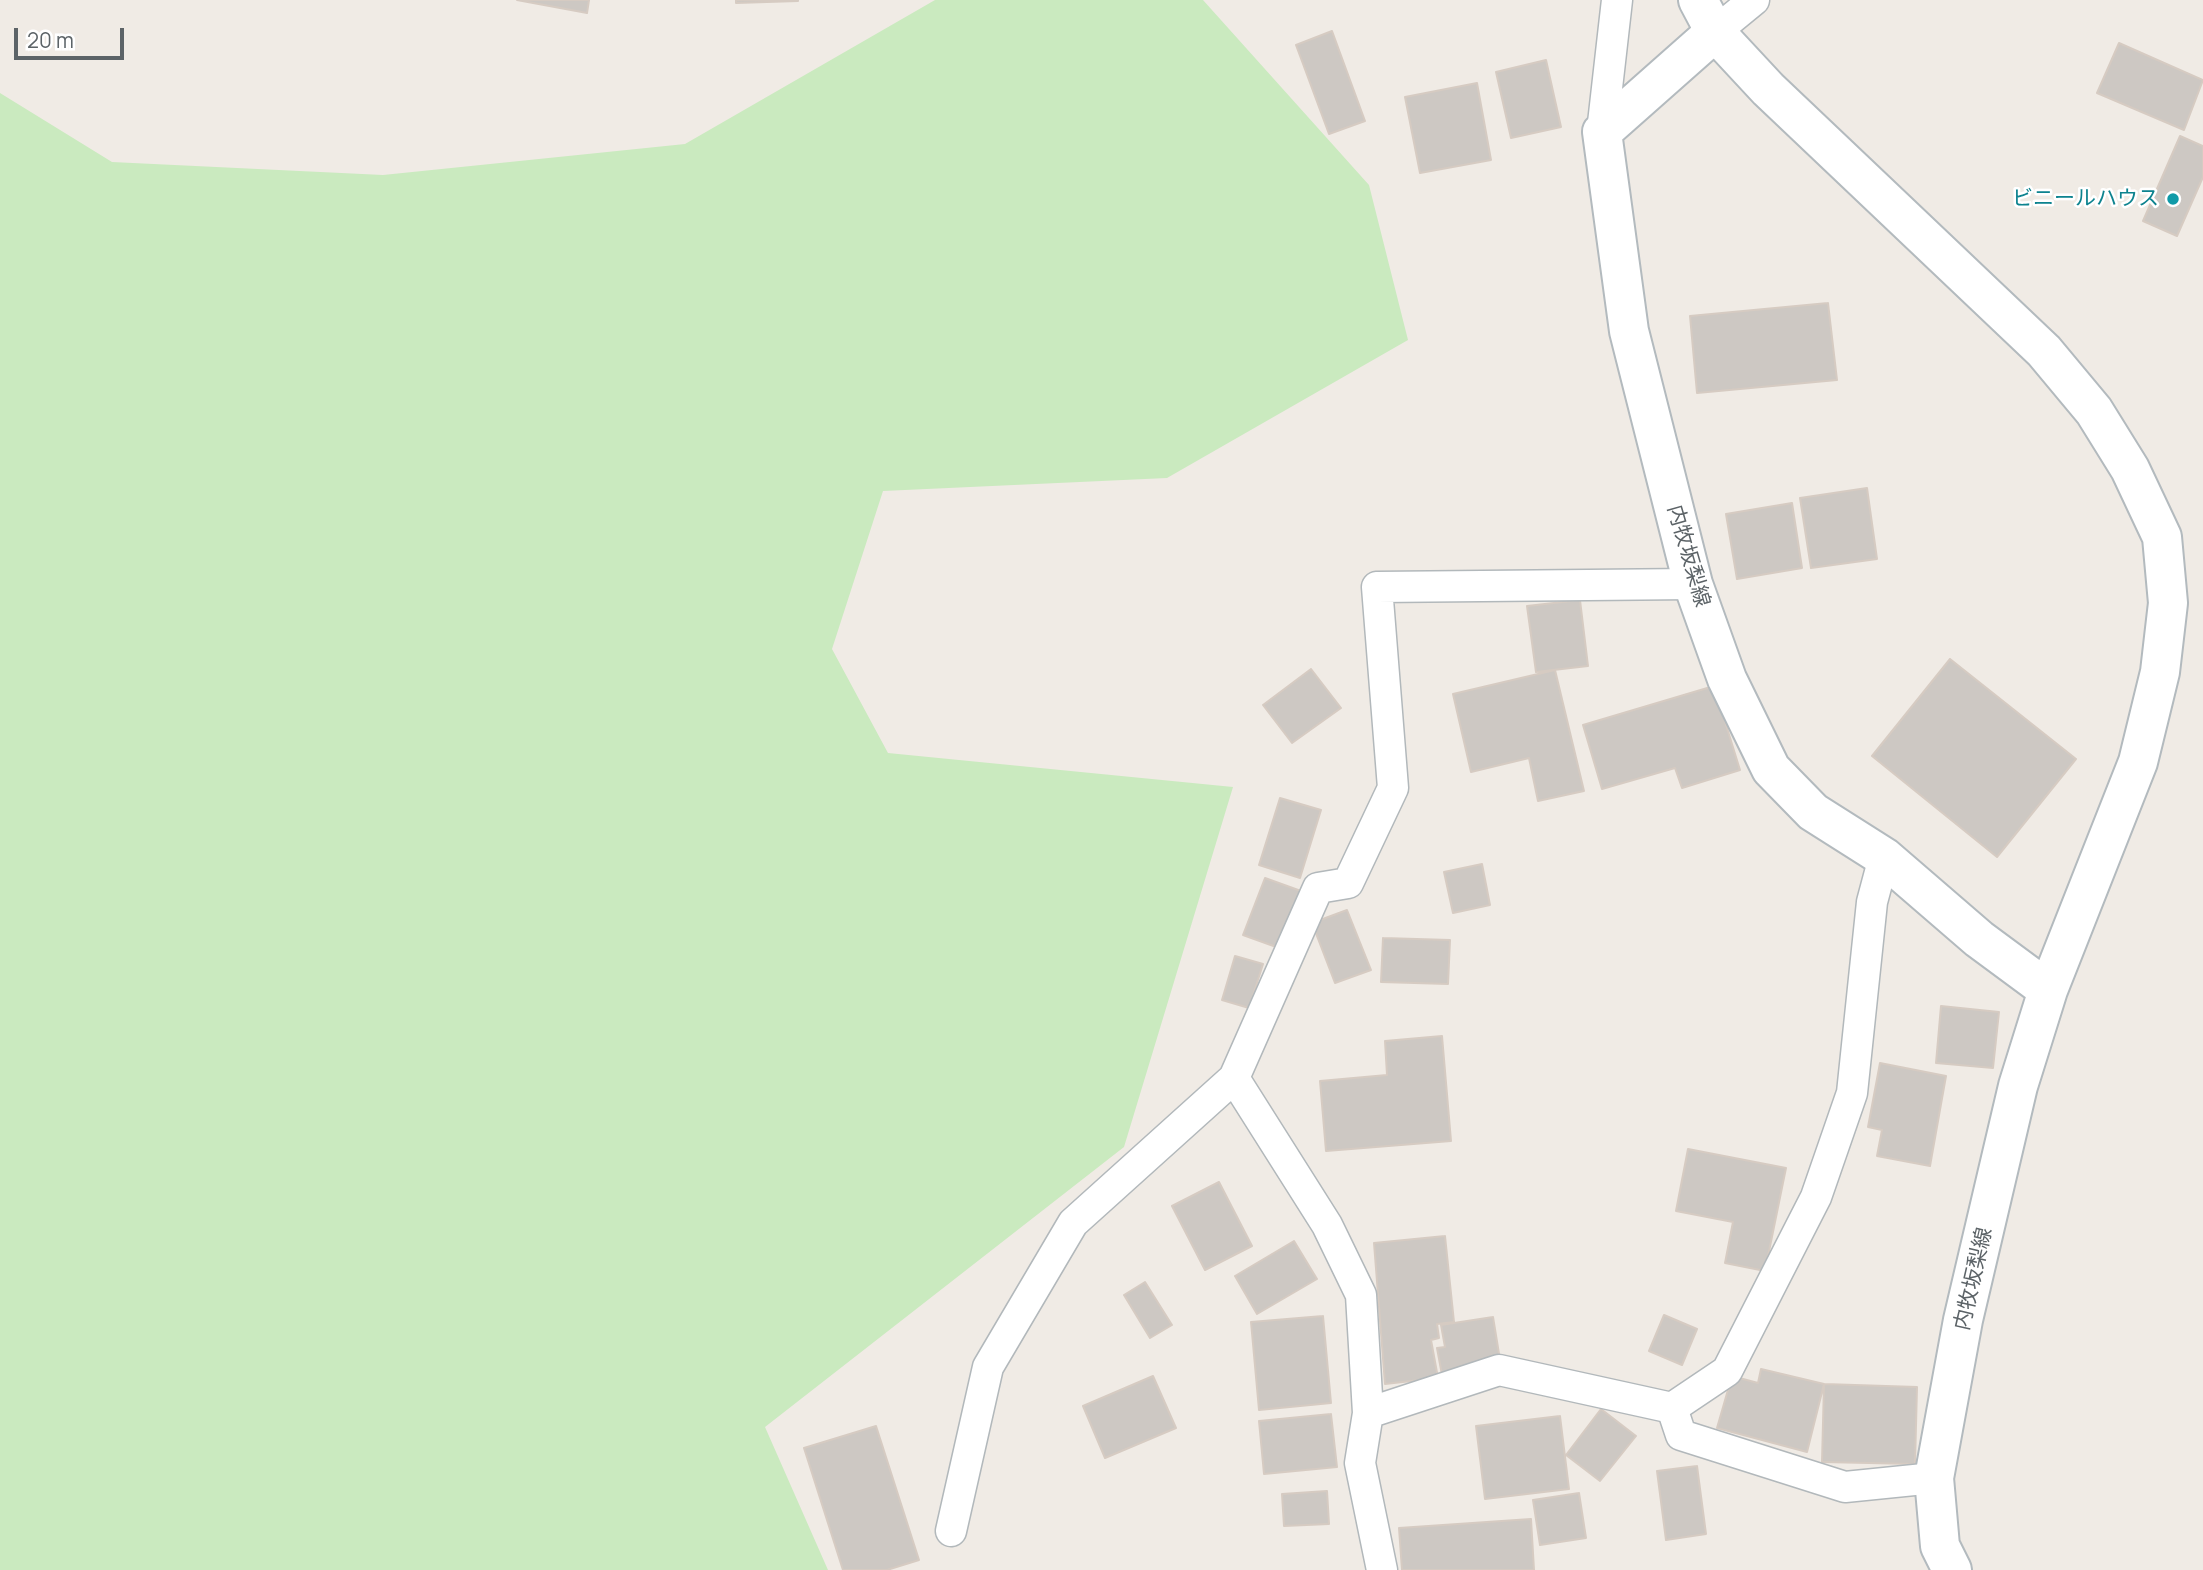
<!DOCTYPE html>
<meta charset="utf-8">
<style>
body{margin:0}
#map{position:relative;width:2203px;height:1570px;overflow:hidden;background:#f0ebe5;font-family:Manrope,sans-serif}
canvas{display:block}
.scale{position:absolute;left:14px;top:28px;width:110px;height:32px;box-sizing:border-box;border:4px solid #5c6367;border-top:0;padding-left:9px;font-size:21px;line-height:24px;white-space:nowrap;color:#5c6367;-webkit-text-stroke:5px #fff;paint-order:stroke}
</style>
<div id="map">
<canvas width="2203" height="1570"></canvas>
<div class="scale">20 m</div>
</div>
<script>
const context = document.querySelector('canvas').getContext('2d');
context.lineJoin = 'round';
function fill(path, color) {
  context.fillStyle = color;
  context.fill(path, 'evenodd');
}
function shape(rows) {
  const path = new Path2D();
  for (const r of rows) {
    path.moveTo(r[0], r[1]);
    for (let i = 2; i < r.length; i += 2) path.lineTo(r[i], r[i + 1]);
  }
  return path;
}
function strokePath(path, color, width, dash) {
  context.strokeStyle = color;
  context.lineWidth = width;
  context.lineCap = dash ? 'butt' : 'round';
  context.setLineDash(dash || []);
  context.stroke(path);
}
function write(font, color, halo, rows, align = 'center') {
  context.font = font + ' Manrope,"Noto Sans JP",sans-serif';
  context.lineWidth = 5;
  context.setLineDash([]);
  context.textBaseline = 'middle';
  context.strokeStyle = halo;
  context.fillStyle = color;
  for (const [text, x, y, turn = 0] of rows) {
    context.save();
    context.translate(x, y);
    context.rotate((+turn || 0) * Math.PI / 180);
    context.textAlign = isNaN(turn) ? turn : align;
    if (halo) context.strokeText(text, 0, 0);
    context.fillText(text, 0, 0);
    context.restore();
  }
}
const green = shape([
 [935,0,1203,0,1369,185,1408,340,1167,478,883,491,832,649,888,753,1233,787,1124,1147,765,1427,828,1570,0,1570,0,93,112,162,383,175,685,144]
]);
const building = shape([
 [517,0,589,0,587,13,517,0],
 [736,0,798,0,798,1,736,3,736,0],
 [1332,31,1365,121,1329,134,1296,45,1332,31],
 [2119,43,2203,80,2184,130,2097,93,2119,43],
 [1546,60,1561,127,1511,138,1496,72,1546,60],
 [1477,83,1491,160,1420,173,1405,97,1477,83],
 [2180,136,2203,146,2203,177,2177,236,2143,221,2180,136],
 [1828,303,1837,380,1697,393,1690,316,1828,303],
 [1867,488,1877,559,1811,568,1800,498,1867,488],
 [1792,503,1802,568,1737,579,1726,514,1792,503],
 [1580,600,1588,666,1536,672,1527,606,1580,600],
 [1950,659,2076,759,1997,857,1872,756,1950,659],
 [1311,669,1341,708,1292,743,1263,705,1311,669],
 [1555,670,1584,791,1538,801,1529,758,1471,772,1453,694,1555,670],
 [1714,686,1740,770,1682,788,1675,768,1602,789,1583,725,1714,686],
 [1280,798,1321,810,1300,878,1259,865,1280,798],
 [1482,864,1490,905,1453,913,1444,872,1482,864],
 [1265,878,1301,891,1279,948,1243,935,1265,878],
 [1347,910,1371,970,1335,983,1312,923,1347,910],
 [1383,938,1450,940,1448,984,1381,982,1383,938],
 [1235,956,1263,964,1249,1008,1222,1000,1235,956],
 [1941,1006,1999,1012,1993,1068,1936,1063,1941,1006],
 [1442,1036,1451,1141,1326,1151,1320,1081,1387,1075,1385,1041,1442,1036],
 [1880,1063,1946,1076,1930,1166,1877,1156,1882,1130,1868,1127,1880,1063],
 [1688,1149,1786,1168,1765,1271,1725,1263,1733,1222,1676,1211,1688,1149],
 [1219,1182,1252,1246,1205,1270,1172,1206,1219,1182],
 [1445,1236,1454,1322,1437,1324,1439,1338,1431,1340,1438,1378,1385,1384,1374,1243,1445,1236],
 [1294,1241,1317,1279,1257,1314,1235,1276,1294,1241],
 [1145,1282,1172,1325,1150,1338,1124,1295,1145,1282],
 [1664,1315,1697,1329,1682,1365,1649,1351,1664,1315],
 [1323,1316,1331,1403,1259,1410,1251,1322,1323,1316],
 [1493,1317,1501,1366,1442,1375,1437,1348,1445,1347,1441,1325,1493,1317],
 [1761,1369,1824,1384,1807,1452,1717,1428,1732,1376,1758,1383,1761,1369],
 [1153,1376,1176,1428,1105,1458,1083,1406,1153,1376],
 [1824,1384,1917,1387,1915,1464,1822,1462,1824,1384],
 [1601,1409,1636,1436,1600,1481,1566,1455,1601,1409],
 [1331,1414,1337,1467,1264,1474,1259,1421,1331,1414],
 [1560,1416,1569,1489,1485,1499,1476,1426,1560,1416],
 [876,1426,919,1560,887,1570,843,1570,804,1448,876,1426],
 [1697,1466,1706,1534,1666,1540,1657,1471,1697,1466],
 [1327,1491,1329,1524,1284,1526,1282,1494,1327,1491],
 [1579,1493,1586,1538,1540,1545,1533,1500,1579,1493],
 [1531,1519,1534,1570,1402,1570,1399,1528,1531,1519]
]);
const street = shape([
 [1715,32,1754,0],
 [1602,132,1617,0],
 [1234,1078,1327,1225,1361,1295,1368,1413,1360,1463,1382,1570],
 [1672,1408,1681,1435,1845,1487,1934,1478],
 [1368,1413,1499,1370,1672,1408,1727,1371,1816,1197,1852,1093,1872,902,1884,857],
 [951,1531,988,1367,1073,1223,1234,1078,1318,888,1348,883,1393,788,1377,587,1693,584]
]);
const secondary = shape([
 [1698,0,1715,32,1768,89,2044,351,2094,411,2130,469,2162,537,2168,603,2160,672,2138,762,2048,990,2018,1086,1963,1320,1934,1478,1940,1546,1952,1570],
 [1715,32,1602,132,1629,331,1693,584,1727,679,1771,769,1813,812,1884,857,1979,939,2048,990]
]);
const markers = [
 [2173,199,7,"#0f9aa8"]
];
const cultureNames = [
 ["ビニールハウス",2159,199]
];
const streetNames = [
 ["内牧坂梨線",1688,556,74],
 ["内牧坂梨線",1974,1279,-77]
];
fill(green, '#caeabf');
fill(building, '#cdc8c3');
strokePath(building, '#d6cbc2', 2);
strokePath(street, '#b2b8bb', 33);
strokePath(secondary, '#b3babe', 42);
strokePath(street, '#fff', 30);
strokePath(secondary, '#fff', 38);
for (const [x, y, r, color] of markers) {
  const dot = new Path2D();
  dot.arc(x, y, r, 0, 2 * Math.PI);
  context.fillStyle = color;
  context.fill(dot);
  strokePath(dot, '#fff', 2.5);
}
write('21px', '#0d838f', '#fff', cultureNames, 'right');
write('21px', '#5c6367', '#fff', streetNames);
</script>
